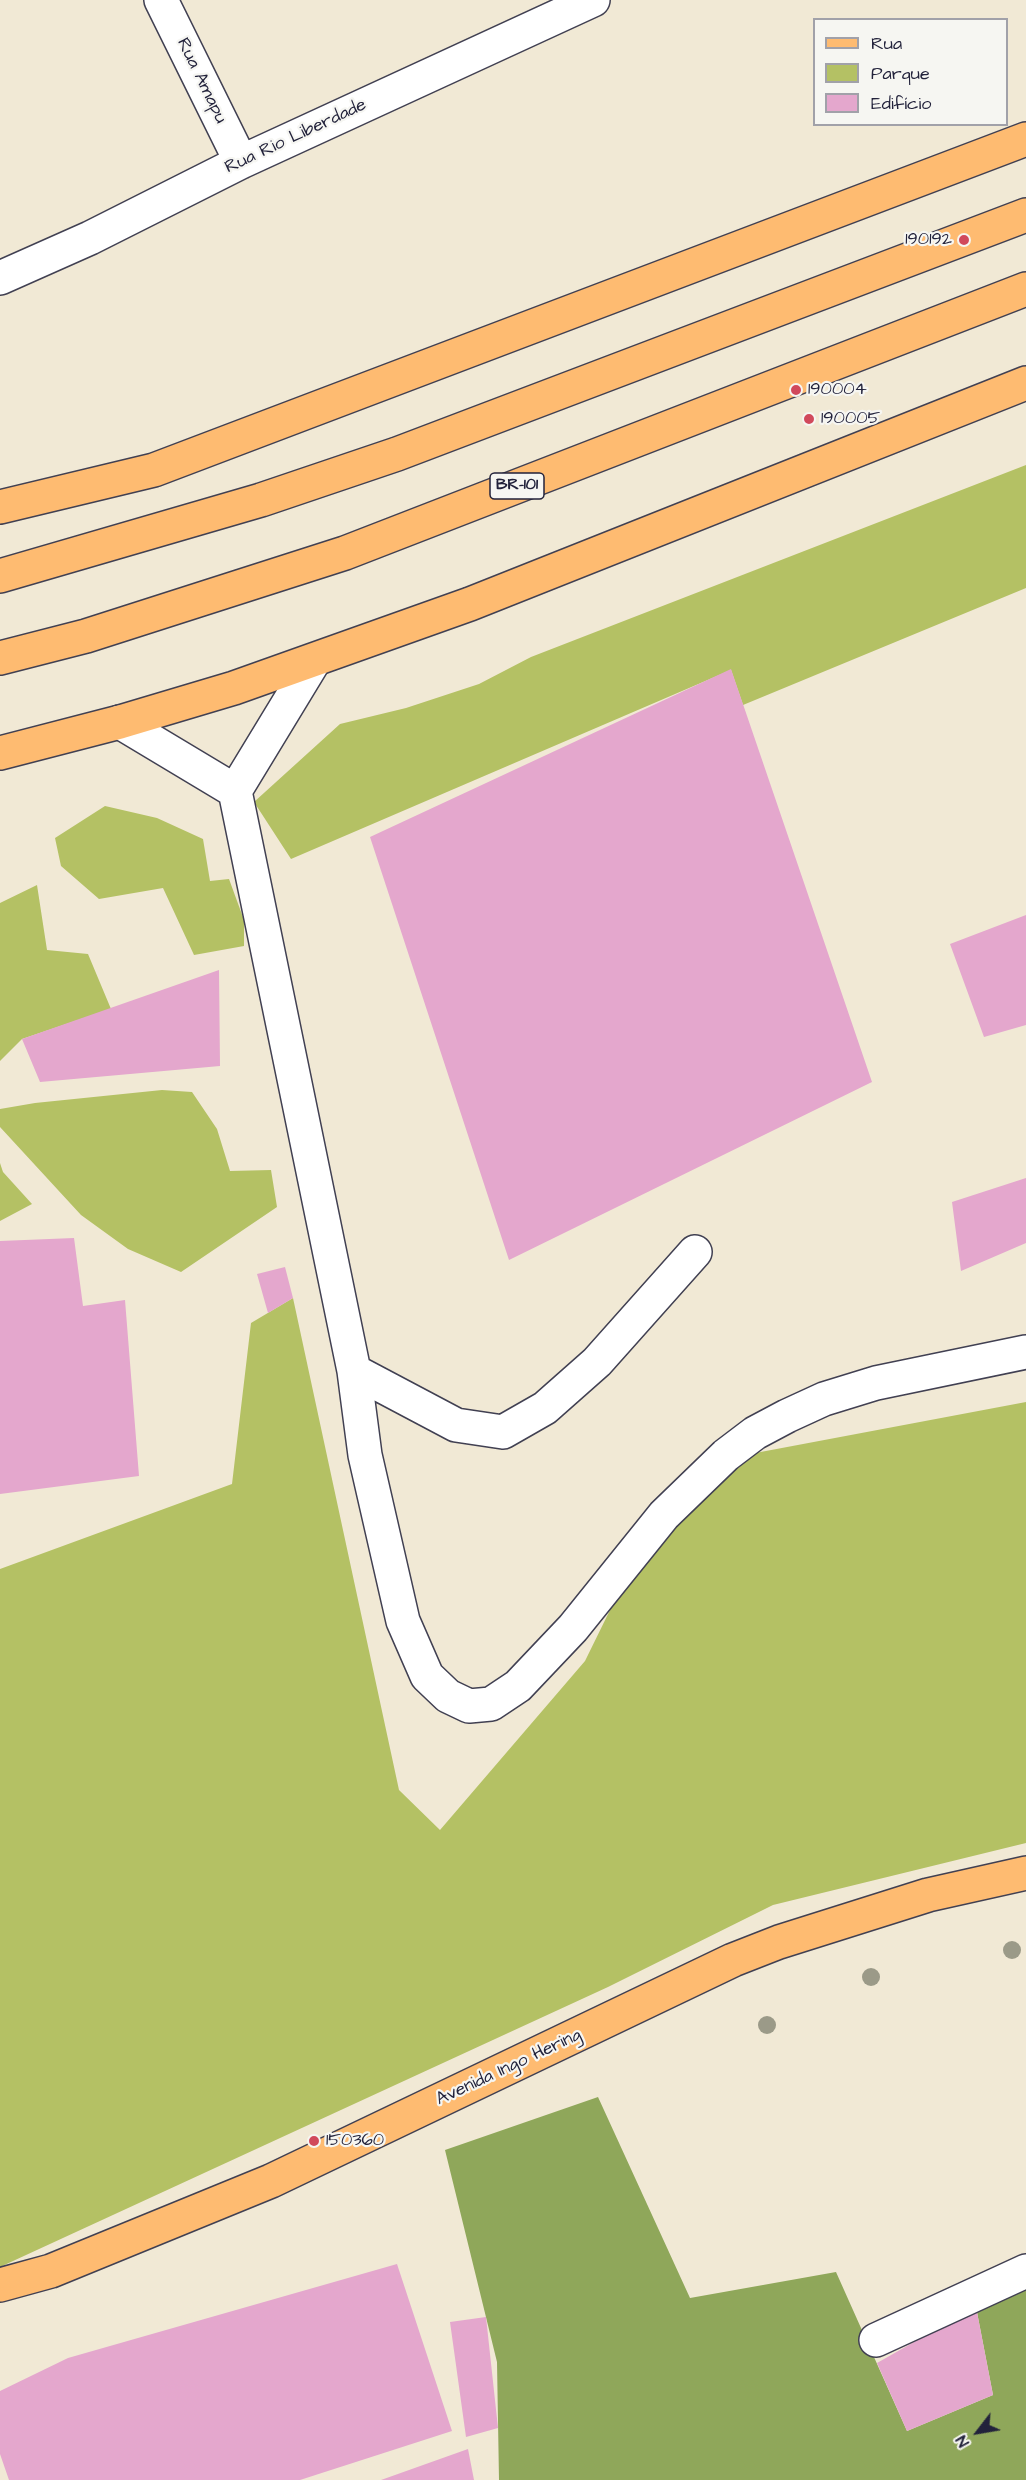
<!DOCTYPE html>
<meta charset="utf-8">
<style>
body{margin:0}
#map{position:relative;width:1026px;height:2480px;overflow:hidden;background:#f1e9d5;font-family:"Architects Daughter",sans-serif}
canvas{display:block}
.legend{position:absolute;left:813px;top:18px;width:195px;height:108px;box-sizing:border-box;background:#f6f6f2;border:2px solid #a1a1a9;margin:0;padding:8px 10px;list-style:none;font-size:18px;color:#22223b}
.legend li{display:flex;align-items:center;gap:12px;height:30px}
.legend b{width:30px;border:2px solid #a1a1a9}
.north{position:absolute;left:948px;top:2402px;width:60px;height:60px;-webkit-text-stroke:4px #f6f6f2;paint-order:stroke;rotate:239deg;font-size:16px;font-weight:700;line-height:24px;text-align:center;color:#22223b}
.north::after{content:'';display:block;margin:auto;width:21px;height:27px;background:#22223b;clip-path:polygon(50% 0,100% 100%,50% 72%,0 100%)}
</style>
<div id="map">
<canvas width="1026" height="2480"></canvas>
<ul class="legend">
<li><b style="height:8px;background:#febb71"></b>Rua</li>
<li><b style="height:16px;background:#b4c164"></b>Parque</li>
<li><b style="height:16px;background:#e4a7cd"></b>Edifício</li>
</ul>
<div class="north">N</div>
</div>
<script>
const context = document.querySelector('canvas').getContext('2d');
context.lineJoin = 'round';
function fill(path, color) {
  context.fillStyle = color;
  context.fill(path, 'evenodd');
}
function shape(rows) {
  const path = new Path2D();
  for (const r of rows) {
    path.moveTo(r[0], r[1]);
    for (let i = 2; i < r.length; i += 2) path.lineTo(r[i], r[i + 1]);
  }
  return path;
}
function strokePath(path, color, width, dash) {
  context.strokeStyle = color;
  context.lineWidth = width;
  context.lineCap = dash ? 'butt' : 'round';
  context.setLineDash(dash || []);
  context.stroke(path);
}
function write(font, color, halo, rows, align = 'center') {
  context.font = font + ' "Architects Daughter",sans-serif';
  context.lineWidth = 4.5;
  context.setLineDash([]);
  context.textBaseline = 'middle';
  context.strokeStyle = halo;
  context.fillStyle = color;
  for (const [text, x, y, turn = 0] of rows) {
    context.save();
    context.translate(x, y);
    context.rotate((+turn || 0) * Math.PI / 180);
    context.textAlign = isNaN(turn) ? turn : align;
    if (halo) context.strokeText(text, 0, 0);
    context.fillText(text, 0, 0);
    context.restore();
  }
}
const green = shape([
 [1026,465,1026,588,743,705,731,670,291,859,254,802,340,724,406,708,479,684,531,657],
 [105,806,157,818,203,839,210,881,229,879,244,920,244,946,194,955,163,888,99,899,61,866,55,838],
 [37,885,47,950,88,954,111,1009,22,1039,0,1061,0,903],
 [162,1090,192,1092,217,1129,230,1171,271,1170,277,1207,181,1272,128,1249,81,1215,0,1127,0,1109,35,1103],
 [0,1163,3,1172,32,1204,0,1221],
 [293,1298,399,1790,440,1830,585,1661,637,1555,750,1454,1026,1402,1026,1843,773,1905,608,1987,0,2267,0,1569,232,1484,251,1323]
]);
const forest = shape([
 [598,2097,690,2298,836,2272,907,2431,993,2395,976,2307,1026,2278,1026,2480,499,2480,497,2362,445,2150]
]);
const building = shape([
 [731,669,872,1082,509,1260,370,837],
 [1026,915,1026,1025,984,1037,950,944],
 [219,970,220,1066,40,1082,22,1039],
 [1026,1178,1026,1243,961,1271,952,1202],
 [74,1238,83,1306,125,1300,139,1476,0,1494,0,1241],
 [285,1267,293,1298,268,1313,257,1274],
 [397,2264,452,2431,300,2480,9,2480,0,2454,0,2391,68,2358],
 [976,2307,993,2395,907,2431,877,2363],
 [486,2317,498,2428,466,2437,450,2322],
 [468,2449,474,2480,381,2480]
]);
const minor = shape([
 [161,0,241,162],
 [0,278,90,238,241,162,593,0],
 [314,661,235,791,354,1371,365,1455,403,1621,427,1676,448,1696,469,1706,491,1704,518,1686,573,1628,664,1515,726,1455,755,1433,787,1416,824,1399,876,1383,1026,1352],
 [120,722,235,791],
 [354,1371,456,1425,503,1432,545,1408,597,1362,695,1252],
 [876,2340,1026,2271]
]);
const major = shape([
 [0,507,154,470,1026,139],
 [0,753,120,722,234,688,470,604,1026,383],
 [0,2285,51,2271,271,2181,733,1960,779,1942,928,1895,1026,1873]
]);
const highway = shape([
 [0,576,261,500,397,454,1026,215],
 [0,658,86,636,345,553,1026,289]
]);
const trees = [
 [1012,1950],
 [871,1977],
 [767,2025]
];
const markers = [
 [964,240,6,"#d1495b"],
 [796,390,6,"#d1495b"],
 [809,419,6,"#d1495b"],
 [314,2141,6,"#d1495b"]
];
const shields = [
 [517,486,54]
];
const shieldNames = [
 ["BR-101",517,486]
];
const streetNames = [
 ["Rua Amapu",201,81,64],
 ["Rua Rio Liberdade",296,137,-25],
 ["Avenida Ingo Hering",509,2068,-25]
];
const poiNames = [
 ["190192",952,240,"right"],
 ["190004",808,390],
 ["190005",821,419],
 ["150360",326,2141]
];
fill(green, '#b4c164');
fill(forest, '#8fa75a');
fill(building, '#e4a7cd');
strokePath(minor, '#414052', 36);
strokePath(major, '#414052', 36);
strokePath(highway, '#414052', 36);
strokePath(minor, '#fff', 33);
strokePath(major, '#febb71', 33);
strokePath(highway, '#febb71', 33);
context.fillStyle = '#9b9a88';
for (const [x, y] of trees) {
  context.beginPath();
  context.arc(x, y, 9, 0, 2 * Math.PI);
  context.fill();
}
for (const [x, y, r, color] of markers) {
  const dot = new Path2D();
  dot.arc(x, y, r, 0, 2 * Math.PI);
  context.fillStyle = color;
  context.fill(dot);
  strokePath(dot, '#f6f6f2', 2);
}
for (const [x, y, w] of shields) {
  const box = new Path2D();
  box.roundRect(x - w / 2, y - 13, w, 26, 4.5);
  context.fillStyle = '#f6f6f2';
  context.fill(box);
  strokePath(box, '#22223b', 1.5);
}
write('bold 16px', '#22223b', null, shieldNames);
write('18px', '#22223b', '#f6f6f2', streetNames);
write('18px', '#22223b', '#f6f6f2', poiNames, 'left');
</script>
